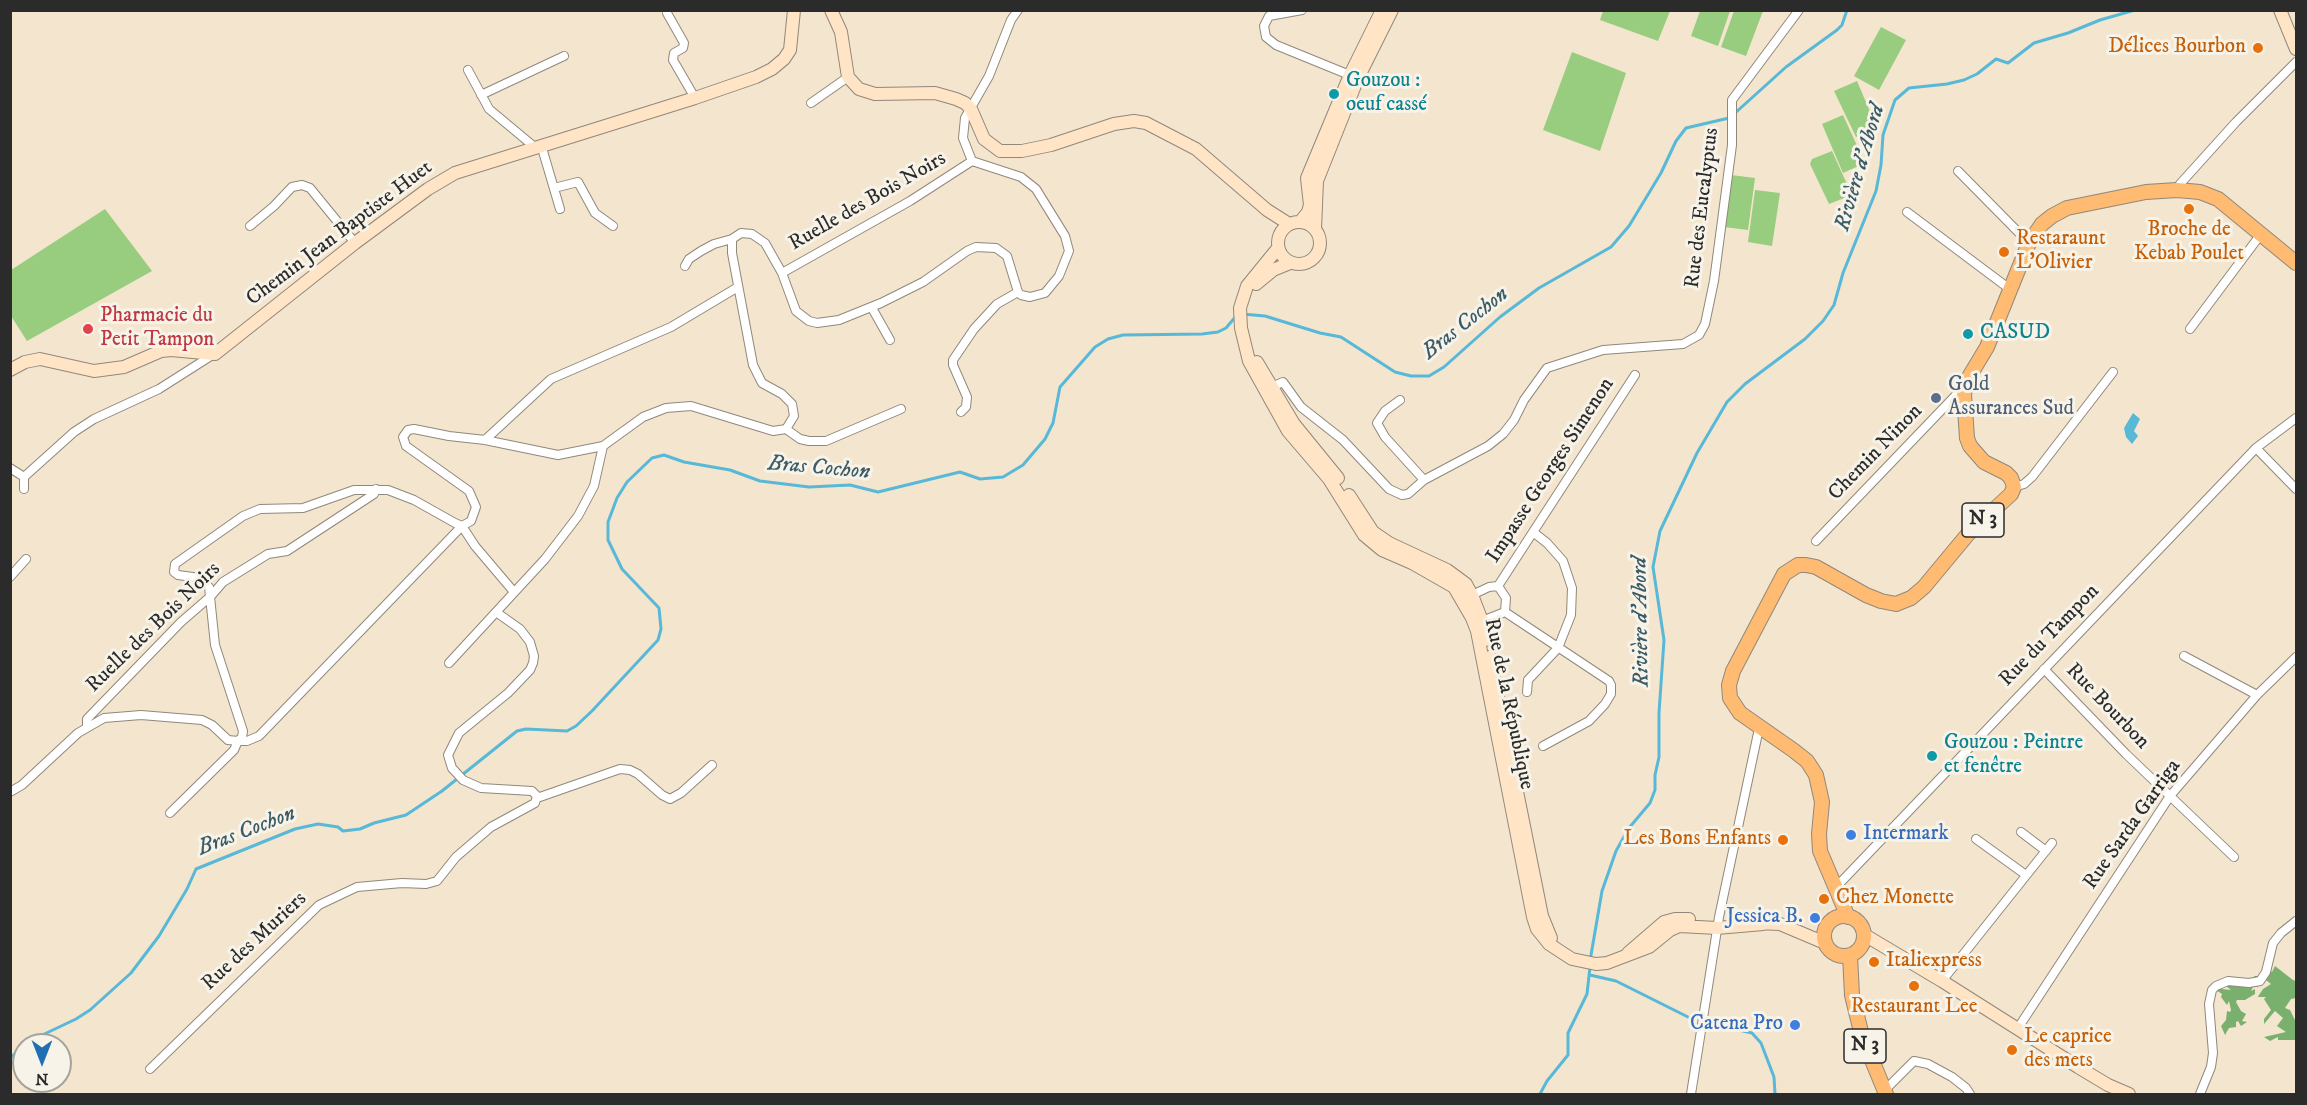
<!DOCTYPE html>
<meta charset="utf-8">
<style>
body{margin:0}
#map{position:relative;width:2307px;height:1105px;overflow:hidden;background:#f4e5ce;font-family:"IM FELL DW Pica",serif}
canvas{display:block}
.frame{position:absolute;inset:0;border:12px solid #2b2b2b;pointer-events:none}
.north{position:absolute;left:12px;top:1033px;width:60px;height:60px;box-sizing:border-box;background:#f7f3e8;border:2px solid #a5a39c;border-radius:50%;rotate:180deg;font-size:16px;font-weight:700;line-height:24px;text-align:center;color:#2b2b2b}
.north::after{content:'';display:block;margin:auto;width:21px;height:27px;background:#1f6fb2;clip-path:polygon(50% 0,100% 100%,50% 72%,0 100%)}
</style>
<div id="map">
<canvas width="2307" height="1105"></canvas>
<div class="frame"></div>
<div class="north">N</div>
</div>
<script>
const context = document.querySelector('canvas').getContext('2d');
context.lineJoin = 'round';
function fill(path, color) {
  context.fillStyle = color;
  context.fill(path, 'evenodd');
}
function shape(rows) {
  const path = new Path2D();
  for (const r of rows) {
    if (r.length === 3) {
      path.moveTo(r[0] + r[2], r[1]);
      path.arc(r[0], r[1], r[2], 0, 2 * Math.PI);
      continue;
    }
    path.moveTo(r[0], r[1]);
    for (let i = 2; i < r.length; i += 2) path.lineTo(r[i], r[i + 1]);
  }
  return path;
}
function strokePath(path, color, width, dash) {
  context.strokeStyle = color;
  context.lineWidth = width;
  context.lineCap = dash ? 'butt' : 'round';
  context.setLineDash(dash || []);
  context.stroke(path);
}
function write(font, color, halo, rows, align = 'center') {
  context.font = font + ' "IM FELL DW Pica",serif';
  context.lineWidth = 6;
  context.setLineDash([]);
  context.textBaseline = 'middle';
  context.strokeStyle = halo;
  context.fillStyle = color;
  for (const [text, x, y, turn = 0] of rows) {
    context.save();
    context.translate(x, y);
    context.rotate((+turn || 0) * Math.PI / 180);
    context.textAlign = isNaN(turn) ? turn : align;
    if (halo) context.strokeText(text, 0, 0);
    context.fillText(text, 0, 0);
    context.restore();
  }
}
const green = shape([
 [1603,11,1603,10,1670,11,1658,41,1600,20],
 [1700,11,1730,11,1718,46,1691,36],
 [1734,11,1763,11,1746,56,1721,47],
 [1881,27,1906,40,1879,90,1854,76],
 [1572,52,1626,73,1600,151,1543,130],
 [1857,81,1877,128,1856,137,1834,91],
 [1843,115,1865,163,1843,173,1822,124],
 [1832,151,1852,195,1829,204,1810,164,1812,159],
 [1731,175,1755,178,1748,230,1724,227],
 [1755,190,1780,193,1772,246,1748,242],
 [105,209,152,271,27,341,11,316,11,270]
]);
const forest = shape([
 [2275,966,2293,980,2296,981,2296,998,2291,999,2285,1008,2290,1010,2296,1022,2296,1040,2278,1040,2278,1037,2270,1041,2264,1037,2286,1032,2277,1026,2283,1018,2275,1011,2264,1024,2264,1019,2271,1010,2264,999,2266,997,2258,997,2259,995,2263,989,2271,984,2266,980,2258,982,2258,988,2255,981,2254,976,2260,976,2270,971,2272,972],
 [2225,978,2247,986,2247,988,2254,985,2251,991,2255,989,2255,994,2245,1000,2237,1000,2236,1002,2241,1011,2246,1014,2242,1021,2247,1022,2241,1026,2238,1021,2236,1022,2236,1027,2229,1028,2225,1035,2221,1026,2226,1020,2227,1011,2230,1012,2231,1010,2229,1001,2227,1005,2221,997,2222,994,2213,988,2231,990,2226,986]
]);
const water = shape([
 [2133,413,2140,419,2134,431,2138,436,2132,444,2126,437,2124,428]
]);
const stream = shape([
 [1734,114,1786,67,1837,30,1842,25,1847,10],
 [1242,314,1265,316,1320,333,1341,337,1395,372,1411,376,1429,376,1444,367,1500,317,1539,288,1611,247,1629,226,1661,173,1676,141,1686,128,1729,118],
 [1590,961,1602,891,1616,851,1629,828,1650,803,1655,790,1655,775,1659,757,1659,713,1664,640,1653,567,1660,531,1697,453,1727,402,1745,384,1805,339,1823,321,1834,305,1843,273,1876,191,1881,165,1883,135,1895,100,1909,88,1947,84,1964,80,1977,74,1996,59,2008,63,2034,43,2068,33,2100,20,2135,10],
 [1590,975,1616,981,1690,1018],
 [1712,1024,1752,1033,1761,1043,1774,1077,1775,1094],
 [26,1045,36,1038,76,1019,90,1010,131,973,159,936,187,889,196,869,295,829,318,824,338,827,343,831,360,829,374,823,406,815,442,791,517,731,526,729,567,731,576,726,592,711,658,640,661,629,659,608,622,569,608,540,608,522,617,498,627,482,652,458,664,455,684,462,730,470,760,481,809,487,850,485,878,492,960,472,980,479,1003,477,1023,465,1045,439,1053,423,1060,387,1095,347,1108,339,1123,335,1202,334,1218,332,1226,328,1237,315],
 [10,1058,24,1046],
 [1540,1094,1547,1081,1568,1055,1568,1033,1587,994,1590,967]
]);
const street = shape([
 [1302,10,1269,16,1264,26,1266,37,1276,45,1352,76],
 [667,13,684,43,683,48,674,53,673,60,695,98],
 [468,70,489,109,537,149],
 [481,95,564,56],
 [811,103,848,77],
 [542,148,560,209],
 [1958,171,2029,243],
 [554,188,578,182,595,213,613,226],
 [2177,190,2180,184,2236,122,2296,62],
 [1907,212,2011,290],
 [250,226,274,206,292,187,302,185,310,188,355,243],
 [685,266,689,259,701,251,714,244,732,239],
 [782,273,910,201,972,161],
 [872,308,890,340],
 [2190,329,2261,234],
 [1269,388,1283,382,1301,407,1343,440,1389,489,1402,495,1408,494,1424,480,1488,446,1503,434,1514,420,1524,400,1547,368,1603,350,1683,344,1699,335,1705,324,1714,281,1732,145,1732,100,1799,10],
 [1400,400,1385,411,1377,423,1385,437,1424,480],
 [961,412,966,407,967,397,953,365,953,360,974,329,997,304,1018,292],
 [786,429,800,439,809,441,826,441,901,409],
 [485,440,551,379,671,327,738,287],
 [2256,448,2296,489],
 [10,468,24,477],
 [2014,487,2024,484,2032,477,2113,372],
 [24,489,24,477,74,432,94,419,159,389,214,354],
 [1816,541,1955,396,1964,394],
 [10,577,26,559],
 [1498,586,1635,375],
 [1470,600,1472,595,1489,587,1498,586],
 [1505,612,1609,681,1611,685,1611,694,1605,704,1589,721,1543,746],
 [1478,620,1482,621,1505,612,1506,598,1498,586],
 [2184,656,2257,695],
 [449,663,545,559,578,516,594,486,603,446],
 [2044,669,2126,754,2234,857],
 [1527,692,1528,680,1558,648,1571,615,1572,588,1563,561,1547,543,1533,532],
 [87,726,87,719,181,622,211,596,223,582,268,554,287,551,374,494,376,489],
 [10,792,22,785,78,733,104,718,141,715,202,720,212,725,228,740,238,741,242,737,243,731,215,645,209,587,200,578,178,575,174,572,175,564,243,516,260,509,303,508,354,490,388,490,414,500,455,523,462,526,471,521,476,507,469,491,406,446,403,437,408,430,414,429,449,436,485,440,558,455,603,446,643,417,666,408,691,406,773,431,786,429,794,416,792,404,782,394,762,383,753,365,732,253,732,239,741,233,752,234,765,243,782,273,796,311,809,321,817,323,839,320,881,303,923,282,967,251,976,247,996,248,1007,256,1018,292,1021,295,1030,297,1045,293,1059,276,1069,251,1065,236,1036,189,1021,177,972,161,963,138,965,118,989,76,1011,20,1018,10],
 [537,798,620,769,630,770,638,774,662,795,670,799,681,793,712,765],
 [170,813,234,750,238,741,247,741,259,736,462,526,475,546,514,592],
 [2021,832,2046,851],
 [1976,839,2026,875],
 [1835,886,1840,883,2256,448,2296,418],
 [1942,981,2052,843],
 [2018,1028,2170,796,2257,695,2296,657],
 [150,1069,319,905,357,887,402,883,426,884,437,881,456,857,491,827,535,803,537,796,532,791,481,788,463,780,452,768,448,755,459,733,508,693,530,670,533,663,534,656,530,642,520,629,496,612],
 [1884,1091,1914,1061,1928,1064,1952,1077,1966,1088,1970,1094],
 [1691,1094,1719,917,1758,733,1760,728],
 [2200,1094,2211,1067,2213,1053,2209,1004,2212,990,2216,986,2228,981,2249,983,2260,981,2266,972,2273,943,2281,933,2296,921]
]);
const secondary = shape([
 [831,10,841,32,848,77,859,89,875,94,935,93,956,99,965,103,971,109,984,139,1000,151,1022,151,1051,145,1114,124,1134,121,1146,123,1196,149,1267,210,1289,224],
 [2280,10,2296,49],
 [1300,222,1308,212,1310,205,1307,178,1350,75,1382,10],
 [1299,243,21],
 [1315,229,1317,181,1358,78,1392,10],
 [1278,248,1247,286,1240,308,1241,328,1249,361,1288,431,1329,479,1364,535,1382,550,1412,563,1454,587,1472,618,1477,631,1533,917,1537,929,1549,944,1572,959,1596,964,1607,963,1649,947,1670,930,1679,926,1717,928,1763,924],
 [1256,284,1273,270,1290,263],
 [1257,362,1294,424,1338,478],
 [10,370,25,362,40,359,94,371,124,367,161,351,171,350,215,354,355,243,428,189,455,173,695,98,756,77,772,69,784,59,790,50,794,10],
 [1349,495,1373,532,1389,543,1447,570,1466,584,1472,595,1482,621,1486,640],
 [1490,657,1542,916,1551,938],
 [1757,923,1780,924,1825,943],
 [1863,934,1942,981,2078,1067,2108,1085,2129,1094],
 [1628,953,1664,922,1675,919,1689,919]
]);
const primary = shape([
 [1844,936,20],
 [1848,917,1820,851,1819,834,1822,802,1816,775,1807,761,1793,750,1740,713,1730,698,1729,685,1733,671,1784,574,1798,565,1806,565,1816,567,1866,595,1881,601,1896,604,1911,598,1924,587,1968,534,2011,494,2014,487,2011,478,2006,473,1984,462,1970,446,1967,438,1964,394,1969,377,1987,347,2029,243,2042,224,2052,216,2067,208,2146,192,2177,190,2200,192,2218,199,2296,263],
 [1850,955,1852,995,1862,1036,1886,1094]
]);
const markers = [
 [2258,48,6,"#e8710a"],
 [1334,94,6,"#0f9aa8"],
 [2189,209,6,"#e8710a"],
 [2004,252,6,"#e8710a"],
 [88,329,6,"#e0444e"],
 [1968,334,6,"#0f9aa8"],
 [1936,398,6,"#5c6f8a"],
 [1932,756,6,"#0f9aa8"],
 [1851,835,6,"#3f7fe0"],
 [1783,840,6,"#e8710a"],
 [1824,899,6,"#e8710a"],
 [1815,918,6,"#3f7fe0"],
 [1874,962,6,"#e8710a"],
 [1914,986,6,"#e8710a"],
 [1795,1025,6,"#3f7fe0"],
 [2012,1050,6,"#e8710a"]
];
const shields = [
 [1983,520,42],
 [1865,1046,42]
];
const shieldNames = [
 ["N 3",1983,520],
 ["N 3",1865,1046]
];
const foodNames = [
 ["Délices Bourbon",2246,48,"right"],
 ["Broche de",2189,231,"center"],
 ["Kebab Poulet",2189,255,"center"],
 ["Restaraunt",2016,240],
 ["L'Olivier",2016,264],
 ["Les Bons Enfants",1771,840,"right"],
 ["Chez Monette",1836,899],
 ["Italiexpress",1886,962],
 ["Restaurant Lee",1914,1008,"center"],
 ["Le caprice",2024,1038],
 ["des mets",2024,1062]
];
const cultureNames = [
 ["Gouzou :",1346,82],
 ["oeuf cassé",1346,106],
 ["CASUD",1980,334],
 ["Gouzou : Peintre",1944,744],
 ["et fenêtre",1944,768]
];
const streetNames = [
 ["Ruelle des Bois Noirs",868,202,-30],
 ["Rue des Eucalyptus",1703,208,-83],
 ["Chemin Jean Baptiste Huet",340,234,-37],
 ["Chemin Ninon",1876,453,-46],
 ["Impasse Georges Simenon",1551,471,-57],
 ["Ruelle des Bois Noirs",154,628,-44],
 ["Rue du Tampon",2050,636,-46],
 ["Rue de la République",1508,704,78],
 ["Rue Bourbon",2107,707,46],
 ["Rue Sarda Garriga",2133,825,-55],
 ["Rue des Muriers",255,942,-43]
];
const healthNames = [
 ["Pharmacie du",100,317],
 ["Petit Tampon",100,341]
];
const serviceNames = [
 ["Gold",1948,386],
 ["Assurances Sud",1948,410]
];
const shopNames = [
 ["Intermark",1863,835,"left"],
 ["Jessica B.",1803,918],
 ["Catena Pro",1783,1025]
];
const waterNames = [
 ["Rivière d'Abord",1861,168,-74],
 ["Bras Cochon",1466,324,-38],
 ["Bras Cochon",819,469,5],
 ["Rivière d'Abord",1642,622,-91],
 ["Bras Cochon",247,832,-21]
];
fill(green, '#98cd7f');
fill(forest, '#7ab06e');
fill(water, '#58b8d7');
strokePath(stream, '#58b8d7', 3);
strokePath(street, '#90887c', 10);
strokePath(secondary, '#90887c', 14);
strokePath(primary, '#90887c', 16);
strokePath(street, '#fff', 8);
strokePath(secondary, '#ffe4c6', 12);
strokePath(primary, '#febb71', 14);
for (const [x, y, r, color] of markers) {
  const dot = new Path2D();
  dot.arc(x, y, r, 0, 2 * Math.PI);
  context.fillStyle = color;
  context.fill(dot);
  strokePath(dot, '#f7f3e8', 2);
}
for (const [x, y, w] of shields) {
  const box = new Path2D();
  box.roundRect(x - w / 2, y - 17, w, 34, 4.5);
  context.fillStyle = '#f7f3e8';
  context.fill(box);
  strokePath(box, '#2b2b2b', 1.5);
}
write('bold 20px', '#2b2b2b', null, shieldNames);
write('21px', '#c56008', '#f7f3e8', foodNames, 'left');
write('21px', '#0d838f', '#f7f3e8', cultureNames, 'left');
write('21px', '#2b2b2b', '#f7f3e8', streetNames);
write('21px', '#be3a42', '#f7f3e8', healthNames, 'left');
write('21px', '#4e5e75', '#f7f3e8', serviceNames, 'left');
write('21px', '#366cbe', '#f7f3e8', shopNames, 'right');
write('italic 22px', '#3b5c67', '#f7f3e8', waterNames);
</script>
